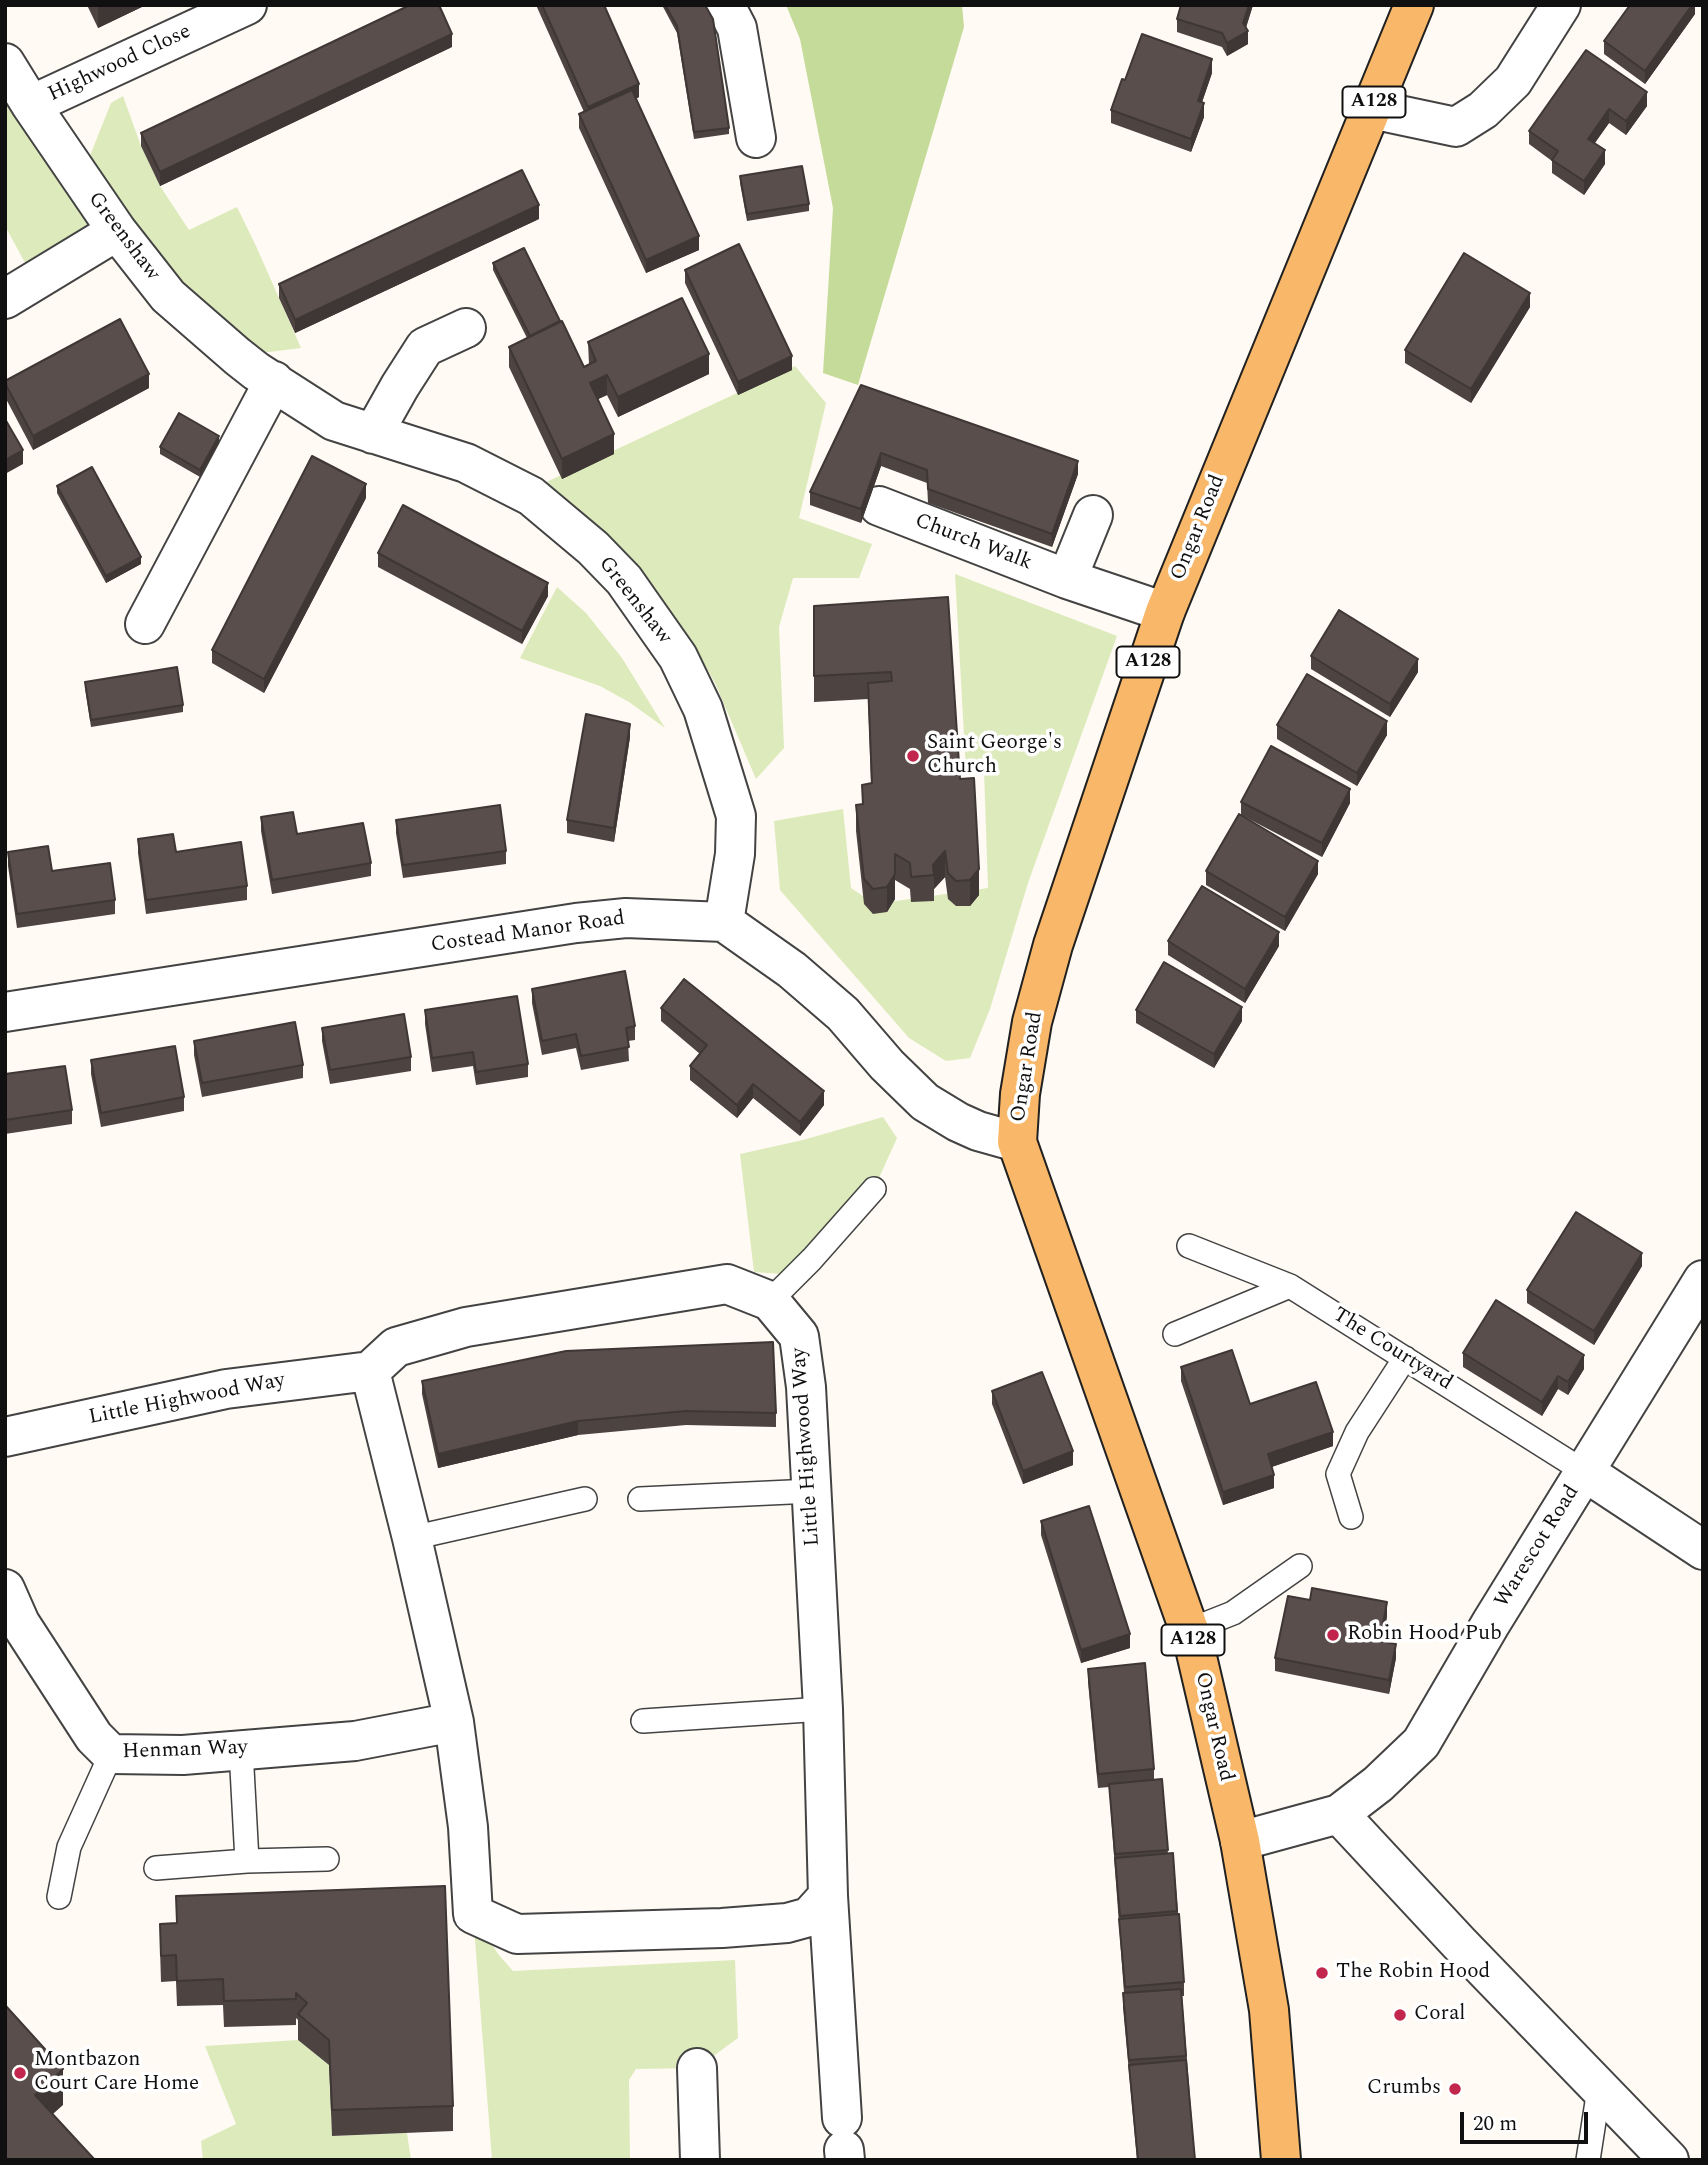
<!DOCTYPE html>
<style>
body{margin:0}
#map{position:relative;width:1708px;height:2165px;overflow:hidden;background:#fffaf3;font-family:Spectral,serif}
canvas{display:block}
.frame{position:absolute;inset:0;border:7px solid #101010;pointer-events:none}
.scale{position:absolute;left:1460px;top:2112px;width:128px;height:32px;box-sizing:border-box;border:4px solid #101010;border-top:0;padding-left:9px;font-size:21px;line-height:24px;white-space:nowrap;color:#101010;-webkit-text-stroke:5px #fff;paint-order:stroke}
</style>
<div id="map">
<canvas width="1708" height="2165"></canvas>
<div class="frame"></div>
<div class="scale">20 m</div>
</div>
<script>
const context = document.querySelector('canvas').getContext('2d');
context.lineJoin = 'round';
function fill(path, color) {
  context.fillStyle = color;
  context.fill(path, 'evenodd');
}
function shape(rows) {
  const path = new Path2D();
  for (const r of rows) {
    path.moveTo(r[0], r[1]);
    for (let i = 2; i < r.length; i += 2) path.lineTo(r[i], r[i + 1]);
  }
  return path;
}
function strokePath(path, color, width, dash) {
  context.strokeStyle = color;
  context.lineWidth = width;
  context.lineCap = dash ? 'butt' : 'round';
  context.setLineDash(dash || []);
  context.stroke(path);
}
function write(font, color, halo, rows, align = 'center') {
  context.font = font + ' Spectral,serif';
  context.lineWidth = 7;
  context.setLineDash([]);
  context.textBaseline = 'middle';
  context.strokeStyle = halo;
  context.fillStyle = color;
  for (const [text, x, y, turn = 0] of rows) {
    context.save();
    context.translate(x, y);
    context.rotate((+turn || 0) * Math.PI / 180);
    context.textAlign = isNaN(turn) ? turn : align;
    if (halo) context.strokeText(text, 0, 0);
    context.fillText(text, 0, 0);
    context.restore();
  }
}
const green = shape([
 [5,63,81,178,111,103,123,96,141,146,160,186,189,230,237,207,256,246,301,348,237,356,117,231,35,281,5,226],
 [795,366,826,403,799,518,872,544,859,578,793,578,779,627,784,748,756,779,715,683,691,640,654,587,623,550,540,485],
 [955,574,1117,636,1028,883,990,1009,970,1058,946,1061,909,1038,780,890,774,821,843,809,851,888,875,904,988,888,984,770,966,771],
 [557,587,586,613,622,658,665,728,629,702,600,686,520,658],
 [883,1117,897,1138,874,1189,796,1275,754,1272,740,1154,803,1140],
 [473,1914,498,1954,513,1971,735,1960,738,2038,697,2068,636,2069,629,2080,630,2160,492,2160],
 [298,2040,329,2065,332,2136,407,2133,411,2160,203,2160,201,2141,236,2124,205,2046]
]);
const forest = shape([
 [786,5,962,5,964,27,858,385,823,373,833,208,800,39]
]);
const lane = shape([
 [1189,1246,1290,1286,1585,1472],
 [770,1301,812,1259,874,1189],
 [1175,1334,1290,1286],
 [640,1499,812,1491],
 [1351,1517,1338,1474,1357,1432,1405,1358],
 [412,1538,585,1499],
 [1190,1630,1233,1613,1300,1566],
 [643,1721,823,1709],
 [241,1750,247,1861,327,1859],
 [156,1868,247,1861],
 [59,1897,69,1847,111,1754],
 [1588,2160,1599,2089]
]);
const street = shape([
 [725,5,737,28,756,138],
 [5,63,31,105,117,231,168,296,237,356,256,371,334,421,466,463,531,496,593,548,624,580,678,657,703,709,736,816,735,854,724,922],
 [31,105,247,5],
 [1371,109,1456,127,1483,110,1513,81,1561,5],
 [5,299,117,231],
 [373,434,400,386,425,347,466,328],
 [879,506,1067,579,1165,612],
 [1067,579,1093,515],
 [145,624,274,381],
 [5,1012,576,923,626,918,724,922,792,970,843,1014,887,1065,925,1102,958,1122,978,1131,1017,1142],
 [370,1371,412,1538,454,1722,468,1827,473,1914,517,1934,722,1928,787,1923,809,1917,828,1896],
 [5,1437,226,1389,370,1371,396,1347,466,1327,727,1284,770,1301,799,1336,806,1387,823,1709,828,1896,842,2118],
 [1585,1472,1703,1550],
 [5,1589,20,1623,94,1737,111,1754,183,1755,355,1741,454,1722],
 [1339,1814,1459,1943,1669,2160],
 [1240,1841,1339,1814,1378,1784,1421,1743,1491,1623,1703,1280],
 [697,2068,700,2160],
 [844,2150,845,2160]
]);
const primary = shape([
 [1281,2160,1269,2010,1240,1841,1194,1644,1017,1142,1020,1094,1032,1022,1053,945,1165,612,1414,5]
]);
const wall = shape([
 [87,5,146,5,98,28],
 [536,5,604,5,639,97,636,99,699,250,646,273,579,128,579,114,584,112],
 [662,5,705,5,729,128,729,134,694,139,677,33],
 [1181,5,1253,5,1246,28,1248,44,1227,56,1222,47,1177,32,1177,19],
 [1695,5,1695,14,1645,84,1604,54,1604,41],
 [452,47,160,186,141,146,141,133],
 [1586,50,1647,106,1626,135,1609,123,1595,143,1605,164,1584,195,1552,173,1552,161,1529,144,1529,131],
 [1212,73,1202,102,1204,117,1191,152,1111,123,1111,110,1125,80],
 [740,176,809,204,809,211,747,221,740,183],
 [539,219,295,333,279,298,279,284],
 [493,263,560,322,584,367,589,364,588,342,709,374,618,417,607,395,598,399,614,454,562,479,509,367,509,347,527,338,493,270],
 [685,270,792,370,738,395,685,283],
 [1530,307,1471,403,1405,363,1405,350],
 [5,381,149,388,33,450,5,397],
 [861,385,1078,474,1052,547,928,503,927,483,881,466,861,523,810,505,810,492],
 [219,443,200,477,160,454,160,447],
 [57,486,141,564,106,583,57,493],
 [366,498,264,693,212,663,212,650],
 [378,553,548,596,522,644,378,567],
 [948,597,960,779,979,895,970,906,956,906,948,899,945,877,934,889,934,901,911,902,910,889,895,880,895,899,887,912,873,914,864,904,856,831,856,805,862,804,862,785,871,783,868,699,814,702,814,606],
 [1311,656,1418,672,1390,717,1311,669],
 [85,682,183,705,183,712,91,727,85,688],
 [1277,725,1387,735,1357,786,1277,739],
 [630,737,614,842,567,833,567,820],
 [1241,802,1350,803,1322,857,1241,815],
 [261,817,297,834,371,863,371,876,272,894,261,831],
 [396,820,506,851,506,864,403,878,396,833],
 [138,839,176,852,247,886,247,900,146,914,138,853],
 [8,852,115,900,115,914,17,928,8,866],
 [1206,871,1318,874,1285,931,1206,885],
 [1168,941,1279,946,1245,1003,1168,955],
 [532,989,635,1026,635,1040,628,1041,629,1061,581,1070,576,1048,542,1055,532,1003],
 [661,1008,824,1105,800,1136,753,1098,737,1118,690,1080,690,1066,700,1054,661,1021],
 [425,1010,528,1064,528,1077,476,1085,473,1066,432,1072,425,1024],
 [1136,1010,1242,1021,1214,1068,1136,1023],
 [322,1028,411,1057,411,1071,330,1084,322,1041],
 [194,1041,303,1065,303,1078,202,1097,194,1055],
 [91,1060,184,1097,184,1111,101,1127,91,1074],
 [5,1074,72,1110,72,1124,5,1134],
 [1642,1266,1594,1345,1527,1303,1527,1290],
 [1463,1353,1584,1369,1568,1395,1558,1389,1542,1416,1463,1367],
 [1181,1367,1250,1404,1333,1446,1272,1467,1274,1488,1223,1505,1181,1381],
 [422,1381,776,1413,776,1427,686,1425,578,1435,438,1468,422,1394],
 [992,1391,1073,1465,1023,1484,992,1404],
 [1041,1521,1130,1648,1081,1663,1041,1535],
 [1387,1616,1383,1641,1396,1658,1389,1694,1275,1671,1275,1658],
 [1088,1669,1154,1769,1154,1780,1162,1779,1168,1854,1173,1853,1184,1982,1184,1996,1182,1996,1195,2160,1137,2160,1123,2007,1123,1993,1124,1993,1109,1787,1098,1788,1088,1682],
 [176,1896,453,2106,453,2131,332,2136,329,2065,298,2040,298,2020,296,2018,296,2025,224,2027,223,2005,177,2006,176,1981,161,1982,160,1949,160,1924,176,1923]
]);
const shadedWall = shape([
 [98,5,146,5,98,28],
 [1249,5,1253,5,1244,33,1248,31,1248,44,1227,56,1227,43,1243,23],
 [1692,5,1695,5,1695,14,1645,84,1645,71],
 [452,34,452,47,160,186,160,172],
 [1212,59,1212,73,1198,114,1198,101],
 [639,84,639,97,588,120,588,107],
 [1647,92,1647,106,1626,135,1626,121],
 [1204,103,1204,117,1191,152,1191,139],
 [1609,109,1609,123,1588,152,1588,139],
 [1605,150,1605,164,1584,195,1584,181],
 [539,205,539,219,295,333,295,320],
 [699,236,699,250,646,273,646,260],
 [1530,293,1530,307,1471,403,1471,389],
 [709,354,709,374,618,417,618,397],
 [792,356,792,370,738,395,738,382],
 [149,374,149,388,33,450,33,436],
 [607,375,607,395,590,403,590,383],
 [614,434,614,454,562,479,562,459],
 [219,436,219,443,200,477,200,470],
 [23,450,23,464,5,474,5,460],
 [881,453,881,466,861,523,861,509],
 [1078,461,1078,474,1052,547,1052,534],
 [366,484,366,498,264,693,264,679],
 [141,557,141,564,106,583,106,576],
 [548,583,548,596,522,644,522,631],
 [1418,659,1418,672,1390,717,1390,704],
 [1387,721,1387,735,1357,786,1357,773],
 [630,724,630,737,614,842,614,828],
 [1350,789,1350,803,1322,857,1322,843],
 [945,851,945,877,934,889,934,875,933,865],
 [895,854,895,899,887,912,887,887],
 [1318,861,1318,874,1285,931,1285,917],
 [979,869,979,895,970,906,970,880],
 [1279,932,1279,946,1245,1003,1245,989],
 [1242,1007,1242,1021,1214,1068,1214,1054],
 [753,1084,753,1098,737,1118,737,1105],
 [824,1091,824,1105,800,1136,800,1122],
 [1642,1253,1642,1266,1594,1345,1594,1331],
 [1584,1355,1584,1369,1568,1395,1568,1382],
 [1558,1376,1558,1389,1542,1416,1542,1402],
 [578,1421,578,1435,438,1468,438,1454],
 [1333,1432,1333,1446,1268,1468,1268,1454],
 [1073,1451,1073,1465,1023,1484,1023,1471],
 [1274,1475,1274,1488,1223,1505,1223,1492],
 [1387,1602,1387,1616,1380,1654,1380,1641],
 [1130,1634,1130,1648,1081,1663,1081,1650],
 [1396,1644,1396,1658,1389,1694,1389,1680],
 [63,2069,63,2105,35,2130,35,2095]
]);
const building = shape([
 [410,5,439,5,452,34,160,172,141,133,410,5],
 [542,5,604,5,639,84,588,107,542,5],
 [665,5,705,5,713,19,729,128,694,132,677,26,665,5],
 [1181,5,1249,5,1243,23,1248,31,1227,43,1222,33,1177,19,1181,5],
 [1630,5,1692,5,1645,71,1604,41,1630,5],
 [1142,34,1212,59,1198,101,1204,103,1191,139,1111,110,1122,79,1125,80,1142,34],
 [1586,50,1647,92,1626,121,1609,109,1588,139,1605,150,1584,181,1552,160,1558,151,1529,131,1586,50],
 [632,90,699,236,646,260,579,114,632,90],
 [802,166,809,204,747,214,740,176,802,166],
 [522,170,539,205,295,320,279,284,522,170],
 [739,244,792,356,738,382,685,270,739,244],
 [524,248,560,321,530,336,493,263,524,248],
 [1464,253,1530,293,1471,389,1405,350,1464,253],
 [682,298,709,354,618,397,607,375,590,383,614,434,562,459,509,347,562,321,584,367,596,361,588,342,682,298],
 [120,319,149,374,33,436,5,383,5,381,120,319],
 [861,385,1078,461,1052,534,928,489,927,470,881,453,861,509,810,492,861,385],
 [179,413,219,436,200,470,160,447,179,413],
 [5,419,23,450,5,460,5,419],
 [312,456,366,484,264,679,212,650,312,456],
 [92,467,141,557,106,576,57,486,92,467],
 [403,505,548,583,522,631,378,553,403,505],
 [948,597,960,779,974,778,979,869,970,880,956,881,948,873,945,851,933,865,934,875,911,877,910,863,895,854,895,874,887,887,873,889,864,879,856,805,863,804,862,785,872,783,868,683,892,681,891,672,814,676,814,606,948,597],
 [1339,610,1418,659,1390,704,1311,656,1339,610],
 [177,667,183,705,91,720,85,682,177,667],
 [1307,674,1387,721,1357,773,1277,725,1307,674],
 [586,714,630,724,614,828,567,820,586,714],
 [1271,746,1350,789,1322,843,1241,802,1271,746],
 [500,805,506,851,403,865,396,820,500,805],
 [293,812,297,834,363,823,371,863,272,880,261,817,293,812],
 [1239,814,1318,861,1285,917,1206,871,1239,814],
 [173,834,176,852,241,842,247,886,146,900,138,839,173,834],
 [48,846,52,871,110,863,115,900,17,914,8,852,48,846],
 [1202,886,1279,932,1245,989,1168,941,1202,886],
 [1164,962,1242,1007,1214,1054,1136,1010,1164,962],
 [625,971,635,1026,626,1028,629,1047,581,1056,576,1034,542,1041,532,989,625,971],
 [684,979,824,1091,800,1122,753,1084,737,1105,690,1066,707,1045,661,1008,684,979],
 [517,996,528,1064,476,1072,473,1052,432,1058,425,1010,517,996],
 [404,1014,411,1057,330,1070,322,1028,404,1014],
 [295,1022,303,1065,202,1083,194,1041,295,1022],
 [175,1046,184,1097,101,1113,91,1060,175,1046],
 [65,1066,72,1110,5,1120,5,1074,65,1066],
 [1576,1212,1642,1253,1594,1331,1527,1290,1576,1212],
 [1496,1300,1584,1355,1568,1382,1558,1376,1542,1402,1463,1353,1496,1300],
 [773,1342,776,1413,686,1411,578,1421,438,1454,422,1381,566,1351,773,1342],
 [1232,1350,1250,1404,1316,1382,1333,1432,1268,1454,1274,1475,1223,1492,1181,1367,1232,1350],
 [1042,1372,1073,1451,1023,1471,992,1391,1042,1372],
 [1089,1506,1130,1634,1081,1650,1041,1521,1089,1506],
 [1312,1588,1387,1602,1380,1641,1396,1644,1389,1680,1275,1658,1288,1596,1310,1600,1312,1588],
 [1145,1663,1154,1769,1098,1774,1088,1669,1145,1663],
 [1162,1779,1168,1850,1115,1854,1109,1784,1162,1779],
 [1173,1853,1177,1911,1120,1916,1115,1858,1173,1853],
 [445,1886,453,2106,332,2110,329,2040,298,2014,307,2003,296,1993,296,1999,224,2001,223,1979,177,1981,176,1955,161,1956,160,1924,177,1923,176,1896,445,1886],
 [1179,1914,1184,1982,1125,1987,1119,1919,1179,1914],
 [1181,1989,1186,2056,1129,2060,1123,1993,1181,1989],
 [5,2005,63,2069,35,2095,95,2160,5,2160,5,2005],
 [1186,2060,1195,2160,1138,2160,1129,2065,1186,2060]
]);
const markers = [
 [913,756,7,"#c2264d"],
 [1333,1635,7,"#c2264d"],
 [1322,1973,7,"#c2264d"],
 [1400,2015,7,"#c2264d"],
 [20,2073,7,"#c2264d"],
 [1455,2089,7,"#c2264d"]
];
const shields = [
 [1374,102,63],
 [1148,662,63],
 [1193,1640,63]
];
const shieldNames = [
 ["A128",1374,102],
 ["A128",1148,662],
 ["A128",1193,1640]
];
const streetNames = [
 ["Highwood Close",120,64,-25],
 ["Greenshaw",123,237,53],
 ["Ongar Road",1199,528,-68],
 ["Church Walk",973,543,21],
 ["Greenshaw",634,601,52],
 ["Costead Manor Road",528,933,-8],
 ["Ongar Road",1028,1067,-81],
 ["The Courtyard",1392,1350,32],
 ["Little Highwood Way",187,1400,-11],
 ["Little Highwood Way",807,1447,-94],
 ["Warescot Road",1538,1547,-58],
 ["Ongar Road",1213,1727,77],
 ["Henman Way",185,1751,-2]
];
const poiNames = [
 ["Saint George's",927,744],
 ["Church",927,768],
 ["Robin Hood Pub",1347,1635],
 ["The Robin Hood",1336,1973],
 ["Coral",1414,2015],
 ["Montbazon",34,2061],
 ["Court Care Home",34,2085],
 ["Crumbs",1441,2089,"right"]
];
fill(green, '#ddeabb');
fill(forest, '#c5db9a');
strokePath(lane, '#434343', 26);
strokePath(street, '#434343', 42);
strokePath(primary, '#212121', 42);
strokePath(lane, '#fff', 23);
strokePath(street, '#fff', 38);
strokePath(primary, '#f9b869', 38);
fill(wall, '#4d4341');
fill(shadedWall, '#3e3735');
fill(building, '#594e4c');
strokePath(building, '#3e3735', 2);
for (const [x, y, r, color] of markers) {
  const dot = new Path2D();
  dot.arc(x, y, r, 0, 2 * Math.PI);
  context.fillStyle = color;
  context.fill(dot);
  strokePath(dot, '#fff', 2.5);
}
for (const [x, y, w] of shields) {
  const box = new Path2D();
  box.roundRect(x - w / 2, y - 15.5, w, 31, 5);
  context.fillStyle = '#fff';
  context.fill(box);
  strokePath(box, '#101010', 2);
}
write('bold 19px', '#101010', null, shieldNames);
write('21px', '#101010', '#fff', streetNames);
write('21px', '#101010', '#fff', poiNames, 'left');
</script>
